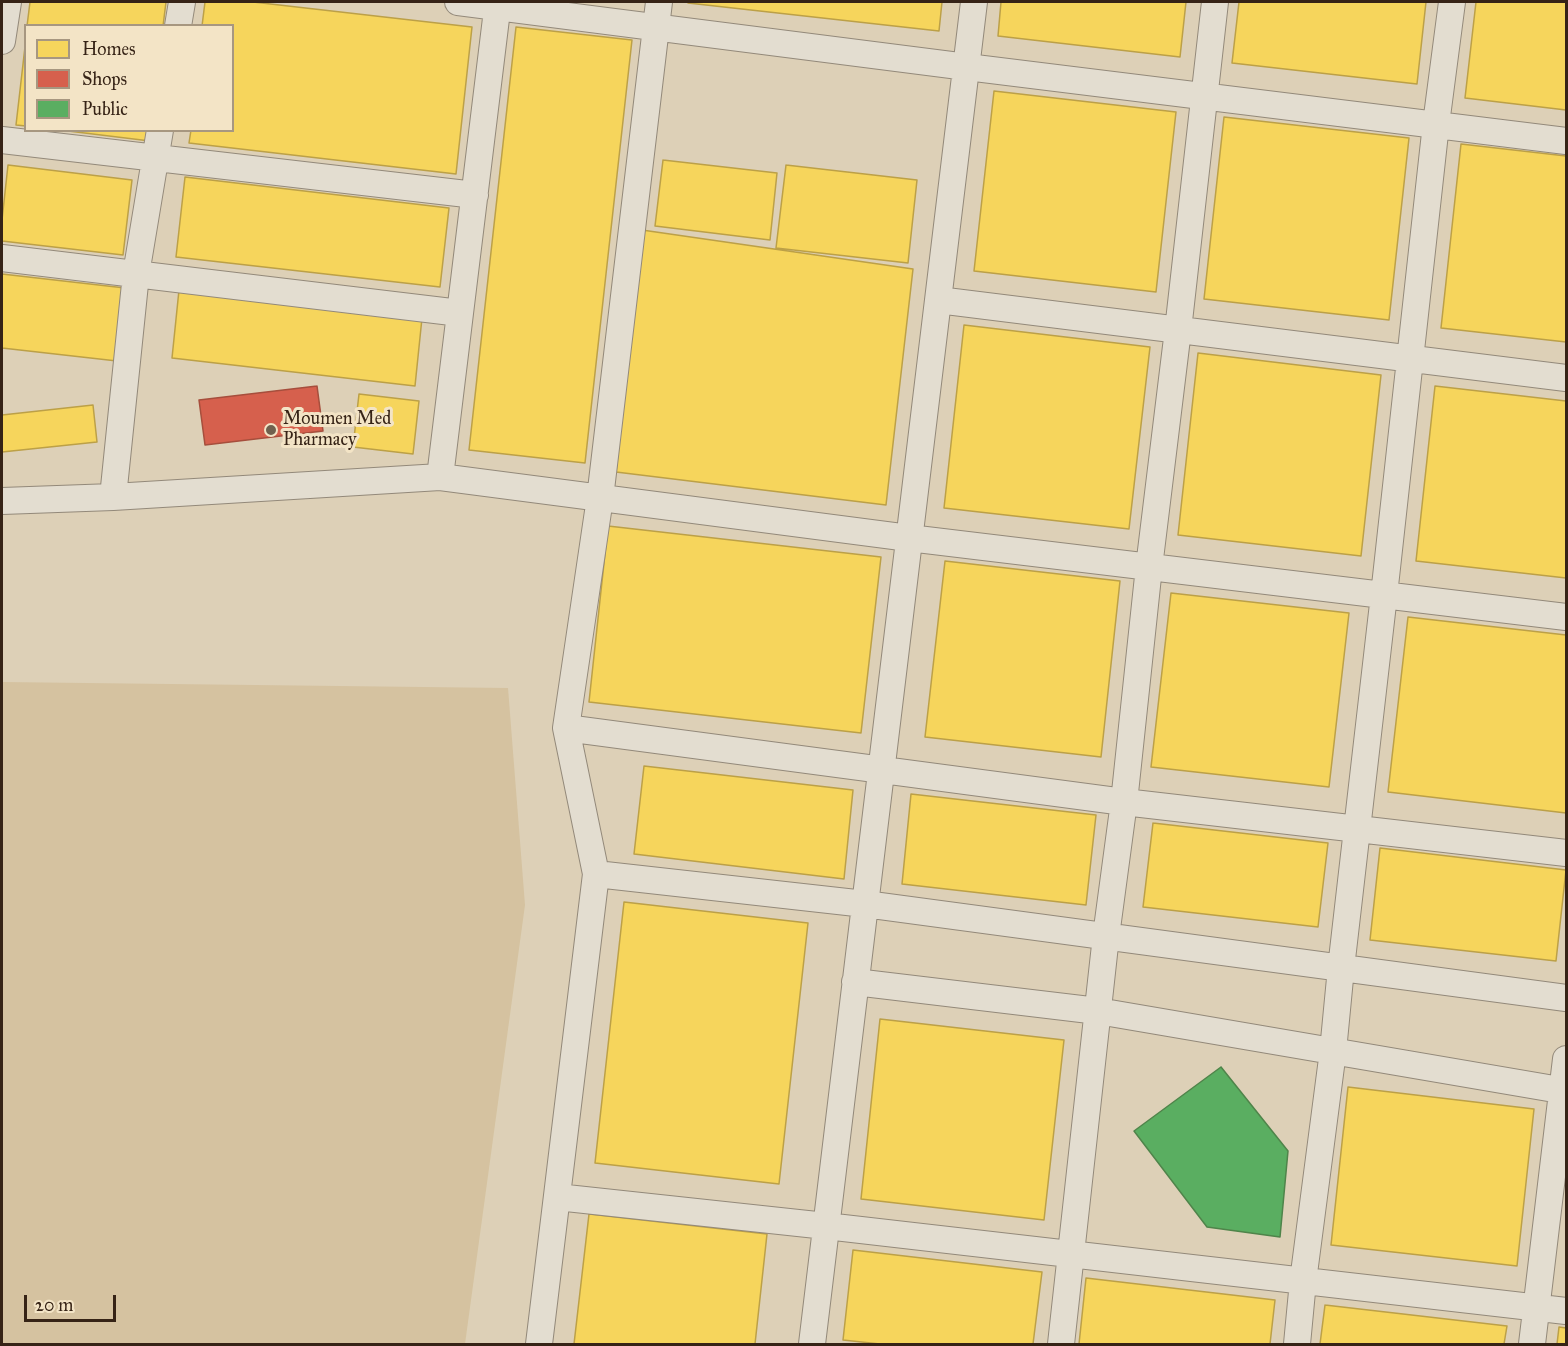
<!DOCTYPE html>
<style>
body{margin:0}
#map{position:relative;width:1568px;height:1346px;overflow:hidden;background:#ddd0b7;font-family:"IM FELL Great Primer",serif}
canvas{display:block}
.frame{position:absolute;inset:0;border:3px solid #362316;pointer-events:none}
.legend{position:absolute;left:24px;top:24px;width:210px;height:108px;box-sizing:border-box;background:#f3e4c6;border:2px solid #a79780;margin:0;padding:8px 10px;list-style:none;font-size:18px;color:#362316}
.legend li{display:flex;align-items:center;gap:12px;height:30px}
.legend b{width:30px;border:2px solid #a79780}
.scale{position:absolute;left:24px;top:1295px;width:92px;height:27px;box-sizing:border-box;border:3px solid #362316;border-top:0;padding-left:8px;font-size:18px;line-height:21px;white-space:nowrap;color:#362316;-webkit-text-stroke:4px #f3e4c6;paint-order:stroke}
</style>
<div id="map">
<canvas width="1568" height="1346"></canvas>
<div class="frame"></div>
<ul class="legend">
<li><b style="height:16px;background:#f6d55c"></b>Homes</li>
<li><b style="height:16px;background:#d6604d"></b>Shops</li>
<li><b style="height:16px;background:#5aae61"></b>Public</li>
</ul>
<div class="scale">20 m</div>
</div>
<script>
const context = document.querySelector('canvas').getContext('2d');
context.lineJoin = 'round';
function fill(path, color) {
  context.fillStyle = color;
  context.fill(path, 'evenodd');
}
function shape(rows) {
  const path = new Path2D();
  for (const r of rows) {
    path.moveTo(r[0], r[1]);
    for (let i = 2; i < r.length; i += 2) path.lineTo(r[i], r[i + 1]);
  }
  return path;
}
function strokePath(path, color, width, dash) {
  context.strokeStyle = color;
  context.lineWidth = width;
  context.lineCap = dash ? 'butt' : 'round';
  context.setLineDash(dash || []);
  context.stroke(path);
}
function write(font, color, halo, rows, align = 'center') {
  context.font = font + ' "IM FELL Great Primer",serif';
  context.lineWidth = 6;
  context.setLineDash([]);
  context.textBaseline = 'middle';
  context.strokeStyle = halo;
  context.fillStyle = color;
  for (const [text, x, y, turn = 0] of rows) {
    context.save();
    context.translate(x, y);
    context.rotate((+turn || 0) * Math.PI / 180);
    context.textAlign = isNaN(turn) ? turn : align;
    if (halo) context.strokeText(text, 0, 0);
    context.fillText(text, 0, 0);
    context.restore();
  }
}
const green = shape([
 [2,682,508,688,525,905,465,1344,2,1344]
]);
const homes = shape([
 [30,2,166,2,163,26,27,26,30,2],
 [205,2,253,2,472,27,456,174,189,143,191,130,232,130,232,26,202,26,205,2],
 [688,2,942,2,939,31,688,3,688,2],
 [1001,2,1186,2,1180,57,998,36,1001,2],
 [1239,2,1426,2,1417,84,1232,63,1239,2],
 [1476,2,1566,2,1566,110,1465,98,1476,2],
 [516,27,632,40,585,463,469,450,516,27],
 [26,38,26,126,16,125,26,38],
 [994,91,1176,112,1156,292,974,271,994,91],
 [1224,117,1409,138,1389,320,1204,299,1224,117],
 [60,130,152,130,150,141,60,130],
 [1461,144,1566,156,1566,342,1441,328,1461,144],
 [663,160,777,173,770,240,655,226,663,160],
 [8,165,132,180,123,255,2,241,2,220,8,165],
 [786,165,917,180,908,263,776,248,786,165],
 [185,177,449,208,440,287,176,257,185,177],
 [642,230,913,269,886,505,616,472,642,230],
 [2,274,125,288,117,361,2,348,2,274],
 [179,290,422,318,415,386,172,358,179,290],
 [964,325,1150,347,1129,529,944,508,964,325],
 [1198,353,1381,375,1361,556,1178,535,1198,353],
 [1435,386,1566,401,1566,578,1416,561,1435,386],
 [359,394,419,401,413,454,353,447,359,394],
 [93,405,97,442,2,452,2,415,93,405],
 [608,526,881,557,861,733,589,702,608,526],
 [945,561,1120,581,1101,757,925,737,945,561],
 [1171,593,1349,613,1329,787,1151,767,1171,593],
 [1408,617,1566,635,1566,813,1388,792,1408,617],
 [644,766,853,790,844,879,634,854,644,766],
 [911,794,1096,815,1086,905,902,884,911,794],
 [1153,823,1328,843,1318,927,1143,907,1153,823],
 [1380,848,1566,870,1556,961,1370,940,1380,848],
 [624,902,808,923,779,1184,595,1163,624,902],
 [880,1019,1064,1040,1044,1220,861,1199,880,1019],
 [1348,1087,1534,1109,1517,1266,1331,1245,1348,1087],
 [589,1214,767,1234,755,1344,574,1344,589,1214],
 [853,1250,1042,1272,1033,1344,880,1344,843,1340,853,1250],
 [1086,1278,1275,1300,1270,1344,1079,1344,1086,1278],
 [1325,1305,1507,1326,1504,1344,1320,1344,1325,1305],
 [1559,1327,1566,1328,1566,1344,1557,1344,1559,1327]
]);
const shops = shape([
 [317,386,323,431,205,445,199,400,317,386]
]);
const public = shape([
 [1221,1067,1288,1151,1280,1237,1207,1227,1134,1131,1221,1067]
]);
const street = shape([
 [458,2,967,67,1566,141],
 [178,26,182,2],
 [2,41,8,2],
 [2,140,475,195],
 [2,258,460,313],
 [938,300,1566,378],
 [440,477,498,2],
 [113,497,136,274,160,130],
 [2,501,113,497,440,477,909,538,1566,617],
 [566,728,1124,802,1566,853],
 [596,874,865,904,1566,998],
 [855,982,1098,1011,1566,1091],
 [557,1197,826,1226,1566,1311],
 [539,1344,596,874,566,728,600,498,659,2],
 [812,1344,974,2],
 [1061,1344,1106,936,1124,802,1149,567,1178,330,1215,2],
 [1297,1344,1303,1281,1333,1051,1341,968,1384,595,1436,124,1452,2],
 [1532,1344,1566,1059]
]);
const markers = [
 [271,430,6,"#70604e"]
];
const poiNames = [
 ["Moumen Med",283,420],
 ["Pharmacy",283,441]
];
fill(green, '#d5c2a0');
fill(homes, '#f6d55c');
strokePath(homes, '#bca047', 1.5);
fill(shops, '#d6604d');
strokePath(shops, '#a64e3c', 1.5);
fill(public, '#5aae61');
strokePath(public, '#4f844a', 1.5);
strokePath(street, '#93897a', 28);
strokePath(street, '#e3ddd0', 26);
for (const [x, y, r, color] of markers) {
  const dot = new Path2D();
  dot.arc(x, y, r, 0, 2 * Math.PI);
  context.fillStyle = color;
  context.fill(dot);
  strokePath(dot, '#f3e4c6', 2);
}
write('18px', '#362316', '#f3e4c6', poiNames, 'left');
</script>
